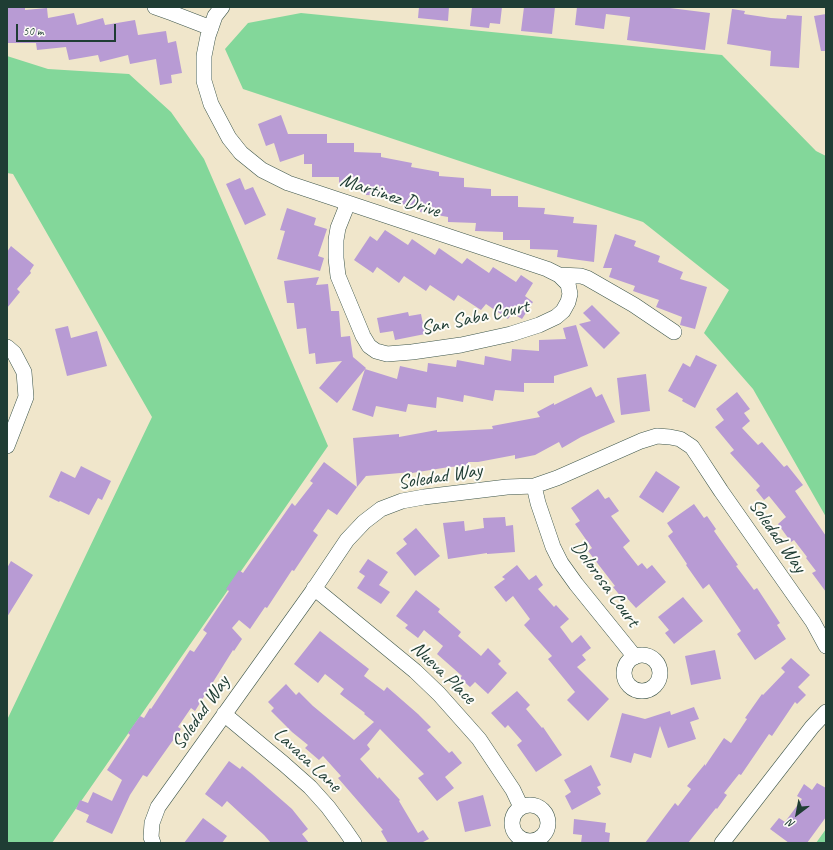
<!DOCTYPE html>
<style>
body{margin:0}
#map{position:relative;width:833px;height:850px;overflow:hidden;background:#f0e6cb;font-family:Caveat,sans-serif}
canvas{display:block}
.frame{position:absolute;inset:0;border:8px solid #1f3d34;pointer-events:none}
.north{position:absolute;left:777px;top:794px;width:40px;height:40px;-webkit-text-stroke:3px #fdfcf7;paint-order:stroke;rotate:212deg;font-size:11px;font-weight:700;line-height:16px;text-align:center;color:#1f3d34}
.north::after{content:'';display:block;margin:auto;width:14px;height:18px;background:#1f3d34;clip-path:polygon(50% 0,100% 100%,50% 72%,0 100%)}
.scale{position:absolute;left:16px;top:24px;width:100px;height:18px;box-sizing:border-box;border:2px solid #1f3d34;border-top:0;padding-left:5px;font-size:12px;line-height:14px;white-space:nowrap;color:#1f3d34;-webkit-text-stroke:3px #fdfcf7;paint-order:stroke}
</style>
<div id="map">
<canvas width="833" height="850"></canvas>
<div class="frame"></div>
<div class="north">N</div>
<div class="scale">50 m</div>
</div>
<script>
const context = document.querySelector('canvas').getContext('2d');
context.lineJoin = 'round';
function fill(path, color) {
  context.fillStyle = color;
  context.fill(path, 'evenodd');
}
function shape(rows) {
  const path = new Path2D();
  for (const r of rows) {
    if (r.length === 3) {
      path.moveTo(r[0] + r[2], r[1]);
      path.arc(r[0], r[1], r[2], 0, 2 * Math.PI);
      continue;
    }
    path.moveTo(r[0], r[1]);
    for (let i = 2; i < r.length; i += 2) path.lineTo(r[i], r[i + 1]);
  }
  return path;
}
function strokePath(path, color, width, dash) {
  context.strokeStyle = color;
  context.lineWidth = width;
  context.lineCap = dash ? 'butt' : 'round';
  context.setLineDash(dash || []);
  context.stroke(path);
}
function write(font, color, halo, rows, align = 'center') {
  context.font = font + ' Caveat,sans-serif';
  context.lineWidth = 4;
  context.setLineDash([]);
  context.textBaseline = 'middle';
  context.strokeStyle = halo;
  context.fillStyle = color;
  for (const [text, x, y, turn = 0] of rows) {
    context.save();
    context.translate(x, y);
    context.rotate((+turn || 0) * Math.PI / 180);
    context.textAlign = isNaN(turn) ? turn : align;
    if (halo) context.strokeText(text, 0, 0);
    context.fillText(text, 0, 0);
    context.restore();
  }
}
const green = shape([
 [301,13,722,55,816,151,826,156,826,517,753,389,704,333,729,290,643,222,243,89,225,49,248,23],
 [7,56,48,69,129,74,171,112,204,159,328,446,52,843,7,843,7,720,152,417,13,174,7,173],
 [826,829,826,843,816,843]
]);
const building = shape([
 [7,7,25,7,25,10,47,8,48,18,74,13,77,25,103,18,105,25,135,20,138,35,166,31,168,43,176,41,182,73,171,75,172,83,160,85,156,59,130,64,128,55,100,62,98,55,69,60,66,47,37,50,36,43,7,43],
 [419,7,449,7,448,21,418,18],
 [472,7,502,7,500,24,490,23,489,28,470,26],
 [524,7,555,7,552,34,521,31],
 [577,7,662,7,710,13,705,50,627,40,630,17,606,14,604,29,575,25],
 [732,9,745,11,744,14,771,18,786,19,787,15,802,16,799,68,770,66,771,51,727,44],
 [826,14,826,51,821,51,814,16],
 [281,115,288,134,327,134,327,143,354,143,354,152,381,153,381,157,412,163,411,167,439,172,439,176,464,178,464,187,491,189,491,196,518,196,518,207,545,208,544,214,574,217,573,223,597,225,594,262,557,257,558,250,530,249,530,240,503,240,503,232,475,231,476,223,448,222,448,217,420,212,421,207,393,203,394,196,366,195,366,186,339,186,339,177,312,177,312,164,304,164,304,154,280,162,274,143,266,146,258,124],
 [240,178,245,190,253,187,266,215,245,225,226,184],
 [287,208,316,218,314,225,327,229,318,256,324,258,320,271,277,259,285,231,280,230],
 [385,230,408,245,412,239,435,255,439,248,462,264,467,258,489,273,493,267,516,282,521,275,533,283,525,296,533,302,522,319,512,313,508,319,486,304,481,310,458,295,454,301,430,285,426,291,404,276,399,283,377,267,373,273,354,260,370,236,377,241],
 [615,234,636,241,634,246,660,256,658,262,683,272,680,279,707,287,695,329,680,325,682,317,656,307,659,300,633,291,635,286,609,277,612,268,603,268],
 [11,246,34,265,30,271,31,273,17,289,20,292,7,308,7,252],
 [319,277,316,285,328,284,331,311,339,311,341,337,350,336,353,357,366,368,337,403,319,388,342,361,316,364,315,353,309,354,306,328,297,329,294,303,287,303,284,281],
 [592,305,620,333,604,349,579,324,591,321,583,313],
 [408,312,409,316,421,314,425,334,395,340,393,331,380,333,377,318],
 [576,325,588,366,554,376,554,383,524,383,524,392,495,390,493,401,464,395,463,402,437,397,436,408,408,404,406,412,376,406,373,417,352,410,365,369,397,379,400,366,427,372,428,363,456,367,457,360,484,365,485,356,511,361,512,349,539,351,539,340,566,339,563,328],
 [68,326,71,338,97,331,107,366,67,376,55,329],
 [696,355,717,365,695,408,682,401,683,399,668,391,683,363,690,367],
 [646,374,650,411,621,415,617,378],
 [591,387,596,397,602,394,615,422,581,437,562,448,559,442,535,455,515,459,515,455,478,462,468,462,468,466,449,467,412,473,412,472,366,476,357,487,353,438,399,434,399,437,437,430,437,432,493,429,492,426,540,417,537,412,554,403,554,405],
 [737,392,750,409,744,413,750,421,742,428,758,445,762,442,784,467,787,465,803,485,795,491,826,536,826,592,812,573,816,571,806,558,807,557,794,540,791,542,778,524,786,517,769,496,764,500,756,490,760,486,730,453,734,450,715,427,724,420,716,409],
 [324,462,357,487,337,515,328,509,313,531,318,535,294,571,292,570,267,608,265,607,250,629,239,620,232,628,242,639,234,651,233,650,195,711,191,708,178,727,181,729,147,777,143,775,130,795,112,834,86,822,89,815,76,809,80,800,88,803,93,792,112,801,122,780,107,770,130,735,128,733,140,716,144,718,150,708,151,709,190,650,194,652,207,633,203,630,229,591,226,589,239,570,243,573,292,503,295,506,313,483,310,481],
 [81,466,111,481,102,500,98,498,89,515,60,501,59,502,49,497,61,471,75,478],
 [656,471,680,487,663,513,639,497],
 [598,489,605,499,609,497,619,511,611,516,630,541,623,547,638,566,642,563,647,569,652,565,666,582,636,608,625,596,622,598,613,587,615,586,588,551,592,548,575,524,580,521,571,508],
 [694,504,704,518,707,516,716,529,714,531,738,565,736,566,754,590,757,588,780,623,777,625,786,639,755,660,737,634,741,631,709,584,703,589,686,565,687,564,668,536,673,532,667,523],
 [505,517,506,526,513,525,515,552,487,554,487,553,448,559,443,523,464,521,465,531,484,528,483,518],
 [416,528,440,556,415,576,396,553,407,544,403,539],
 [368,559,388,572,379,585,390,592,381,604,357,588,365,576,359,572],
 [11,561,33,575,7,617,7,568],
 [517,565,529,580,536,575,543,585,538,589,554,607,556,605,569,619,560,627,572,643,581,635,591,648,582,655,586,660,577,667,609,699,588,721,567,700,575,692,548,659,552,656,524,625,530,619,513,596,506,602,494,587,505,579,502,577],
 [416,590,440,609,438,612,461,632,458,636,481,656,488,648,501,661,498,664,507,673,488,694,475,682,470,687,460,678,462,676,437,654,443,646,424,630,418,638,405,628,408,625,396,616],
 [683,597,703,621,674,644,665,633,669,630,658,617],
 [320,631,369,669,364,676,384,691,387,687,418,714,431,727,427,730,449,753,452,751,462,763,445,777,454,788,437,801,418,778,424,774,380,729,367,745,370,749,360,759,378,779,379,777,400,800,399,801,418,833,423,830,429,839,423,842,423,843,388,843,381,831,383,830,338,778,341,776,323,756,319,760,305,748,308,745,292,732,271,711,274,708,268,702,286,684,296,695,299,692,313,706,354,740,374,722,364,714,365,713,340,694,344,689,325,674,318,683,294,664],
 [715,650,721,679,691,685,685,656],
 [791,658,810,675,798,687,806,695,797,704,795,702,772,736,769,734,741,775,739,774,724,793,727,795,717,809,716,808,688,843,645,843,675,803,678,806,691,789,687,786,705,764,705,766,724,738,731,743,747,719,745,718,762,694,763,695,785,672,781,668],
 [517,691,530,705,526,709,542,728,543,727,562,755,536,772,517,745,522,741,508,725,505,728,491,713],
 [694,707,699,719,690,722,696,739,668,748,660,726,651,758,634,753,631,763,610,757,622,713,645,719,670,711,671,715],
 [229,761,240,769,242,766,252,774,292,809,308,829,302,834,309,843,271,843,264,835,227,801,222,807,205,794],
 [591,765,601,785,597,787,601,794,572,810,565,796,571,792,564,780],
 [817,783,826,788,826,817,807,843,789,843,770,829,779,818,785,822,802,799,797,796,804,784,812,790],
 [483,795,491,826,465,832,458,802],
 [203,818,227,836,222,843,184,843],
 [574,819,606,823,605,832,610,833,609,843,581,843,582,835,573,834]
]);
const minor = shape([
 [155,7,172,13,211,28],
 [222,7,215,16,208,36,204,56,204,81,211,104,229,138,241,153,262,170,288,183,547,269,559,275,581,276,587,278,634,305,674,332],
 [348,203,338,228,336,240,336,258,338,276,363,336,369,346,376,351,387,354,412,352,461,345,511,334,539,325,556,317,563,311,568,302,570,294,568,284,559,275],
 [7,347,14,353,24,372,26,397,7,446],
 [534,486,538,503,553,547,561,563,576,584,635,657],
 [314,588,415,671,439,694,479,739,513,790,521,807],
 [642,673,18],
 [224,714,284,764,310,787,328,807,345,830,354,843],
 [530,823,18],
 [153,843,151,837,152,823,158,807,312,592,347,540,364,522,381,509,402,501,424,497,507,487,534,486,557,478,641,441,657,436,670,437,680,439,692,447,700,459,721,491,813,622,826,646],
 [722,843,812,727,826,712]
]);
const streetNames = [
 ["Martinez Drive",390,196,18],
 ["San Saba Court",475,318,-12],
 ["Soledad Way",440,477,-9],
 ["Soledad Way",777,536,55],
 ["Dolorosa Court",605,584,54],
 ["Nueva Place",443,673,44],
 ["Soledad Way",201,713,-55],
 ["Lavaca Lane",307,760,43]
];
fill(green, '#83d79a');
fill(building, '#b89bd4');
strokePath(minor, '#3e564b', 16);
strokePath(minor, '#fff', 15);
write('20px', '#1f3d34', '#fdfcf7', streetNames);
</script>
